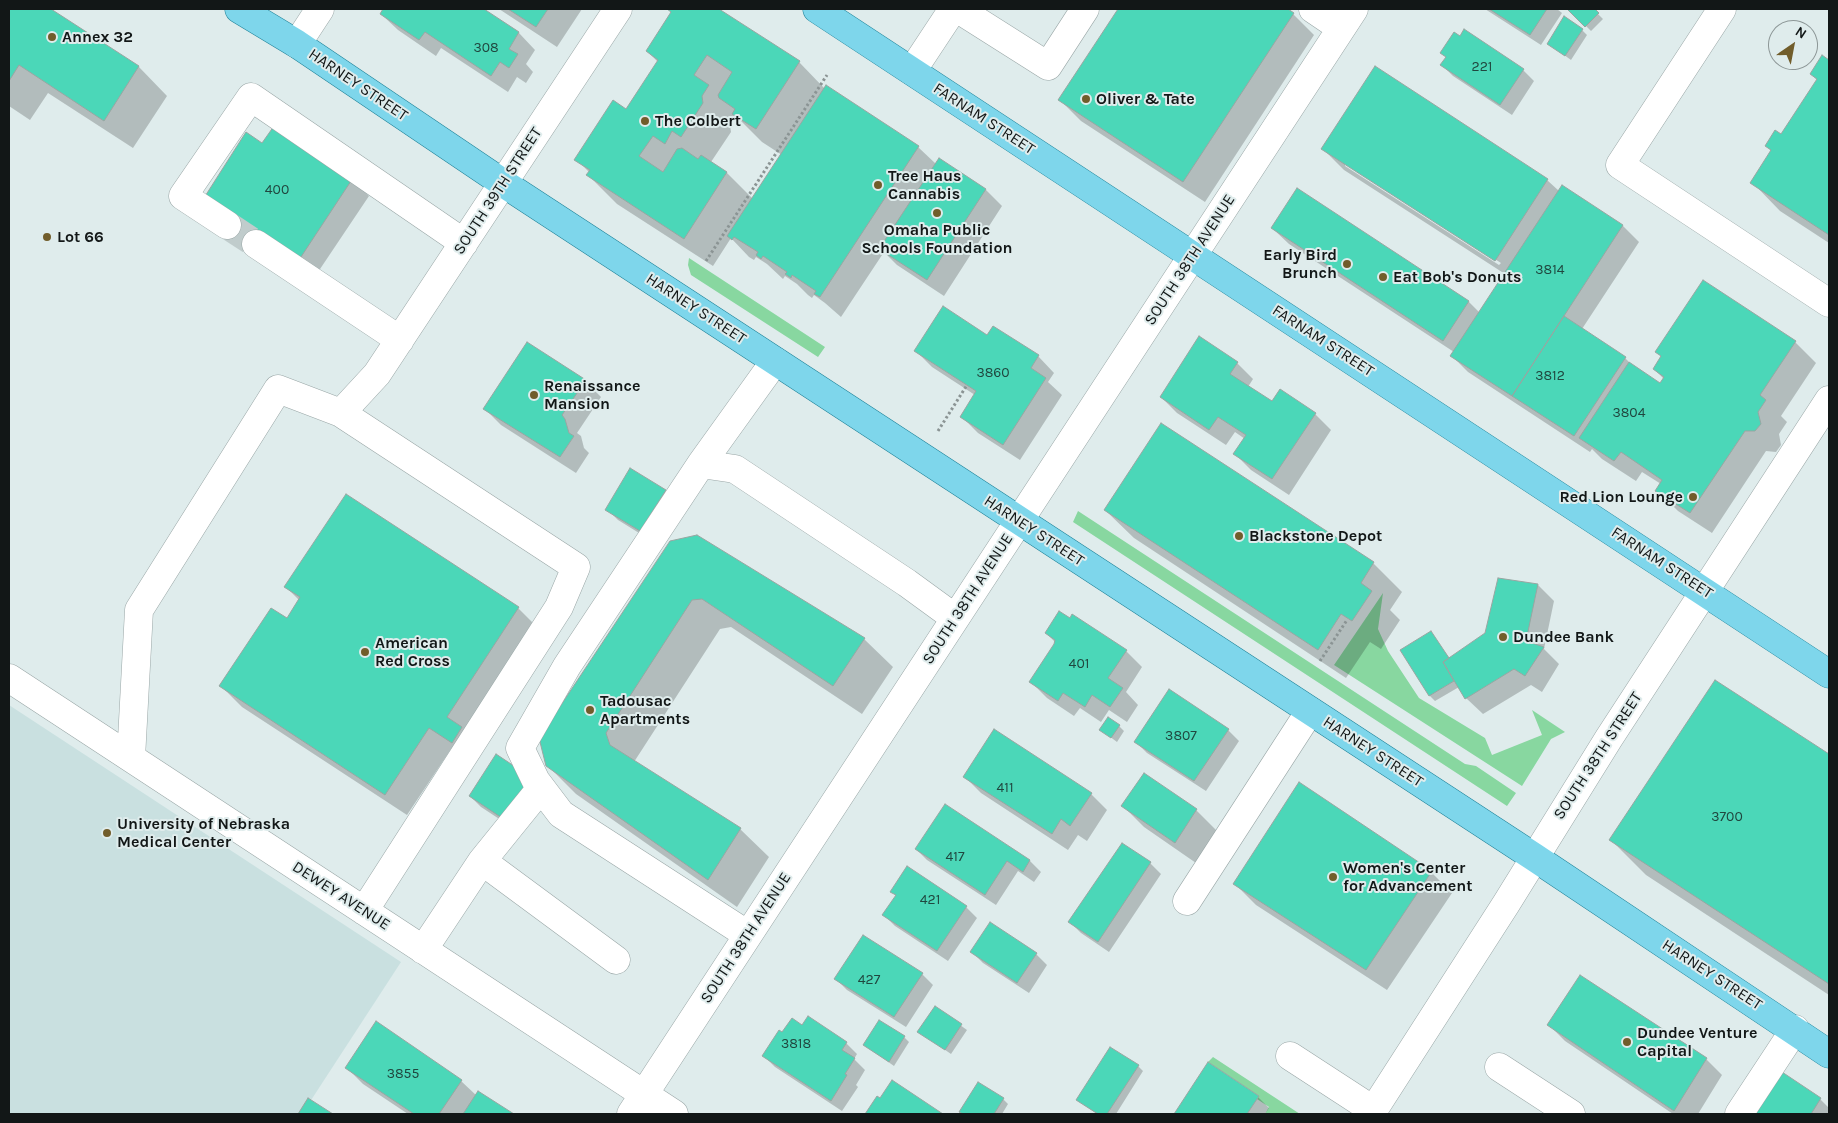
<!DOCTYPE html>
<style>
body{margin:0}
#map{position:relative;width:1838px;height:1123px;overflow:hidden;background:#dfecec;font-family:Karla,sans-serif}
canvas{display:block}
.frame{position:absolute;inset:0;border:10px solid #121717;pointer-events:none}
.north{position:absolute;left:1768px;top:20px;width:50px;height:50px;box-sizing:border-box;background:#dfecec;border:1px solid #8d9797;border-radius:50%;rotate:33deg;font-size:14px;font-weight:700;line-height:20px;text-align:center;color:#121717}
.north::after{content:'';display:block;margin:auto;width:18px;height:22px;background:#715d2b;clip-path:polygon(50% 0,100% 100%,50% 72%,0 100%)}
</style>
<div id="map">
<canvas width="1838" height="1123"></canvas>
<div class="frame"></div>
<div class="north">N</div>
</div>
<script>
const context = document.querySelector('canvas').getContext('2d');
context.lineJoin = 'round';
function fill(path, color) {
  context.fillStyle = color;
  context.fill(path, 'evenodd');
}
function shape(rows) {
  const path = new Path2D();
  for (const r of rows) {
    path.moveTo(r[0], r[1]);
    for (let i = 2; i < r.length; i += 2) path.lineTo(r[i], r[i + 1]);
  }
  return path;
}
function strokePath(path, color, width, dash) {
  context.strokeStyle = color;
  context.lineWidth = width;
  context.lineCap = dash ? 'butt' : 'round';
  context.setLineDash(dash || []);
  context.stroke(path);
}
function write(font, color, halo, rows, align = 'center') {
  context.font = font + ' Karla,sans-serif';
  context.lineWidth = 4;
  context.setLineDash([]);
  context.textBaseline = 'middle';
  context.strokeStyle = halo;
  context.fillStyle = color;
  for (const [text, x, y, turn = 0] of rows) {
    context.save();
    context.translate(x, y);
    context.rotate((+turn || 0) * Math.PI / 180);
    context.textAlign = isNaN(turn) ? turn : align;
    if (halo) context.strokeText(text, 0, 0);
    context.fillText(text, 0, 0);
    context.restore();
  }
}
const built = shape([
 [9,705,401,962,302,1114,9,1114]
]);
const green = shape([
 [689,258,825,347,818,357,691,275,688,265],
 [1078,511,1465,764,1476,766,1516,793,1507,806,1073,522],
 [1383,593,1378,629,1388,651,1419,698,1485,738,1492,755,1542,735,1532,710,1565,732,1551,739,1522,786,1334,665],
 [1213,1057,1300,1114,1265,1114,1269,1107,1257,1099,1259,1096,1208,1062]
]);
const shadow = shape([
 [9,9,49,9,139,67,167,96,133,148,48,93,30,120,9,106],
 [385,9,481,9,519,33,535,50,526,64,533,72,526,83,517,77,508,92,441,48,436,56,398,30,381,14],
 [499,9,582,9,557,47],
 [669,9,716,9,799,62,825,89,918,147,936,164,939,160,986,190,1002,206,944,296,897,265,884,252,841,317,825,303,814,295,812,298,808,295,797,284,785,276,783,279,767,264,756,257,754,260,749,257,731,238,713,266,617,204,588,175,590,173,576,159,626,111,658,62,647,51,672,13],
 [736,116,762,142,782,155,753,199,727,173,711,162,731,132,730,125],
 [1120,9,1285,9,1293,14,1314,35,1205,202,1081,121,1060,100],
 [1485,9,1557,9,1562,13,1541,45],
 [1569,9,1593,9,1603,19,1591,31],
 [1582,30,1587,35,1571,60,1549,44],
 [1442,53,1523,70,1534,81,1512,115,1453,76,1442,65,1447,58],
 [1822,57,1829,61,1829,243,1780,211,1752,182,1772,152,1767,146,1782,135,1818,81,1811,74],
 [262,144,352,179,369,196,312,281,220,217],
 [1323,149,1547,180,1559,191,1562,186,1623,226,1639,242,1582,329,1625,358,1633,366,1661,385,1664,379,1654,369,1662,357,1657,352,1795,342,1816,363,1781,416,1787,422,1779,434,1781,445,1776,452,1766,451,1712,533,1678,511,1657,490,1661,484,1642,472,1636,481,1602,459,1592,449,1590,452,1468,372,1452,356,1454,352,1289,244,1272,228,1297,190,1469,302,1480,313,1505,274,1344,170],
 [1345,163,1501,263,1499,265,1345,166],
 [987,336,1038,356,1054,373,1048,382,1062,395,1020,460,978,433,962,417,975,395,932,367,916,351],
 [1237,363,1253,379,1248,387,1272,402,1315,414,1331,430,1289,495,1251,470,1235,454,1245,439,1235,432,1226,445,1177,413,1161,397],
 [585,381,601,397,577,433,581,436,584,448,589,453,576,473,501,425,485,409],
 [1161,424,1373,563,1402,592,1390,610,1400,620,1381,649,1370,642,1346,678,1134,538,1105,510],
 [665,491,676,502,652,541,618,520,607,509],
 [670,542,864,639,893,667,862,714,731,627,720,629,634,762,740,829,769,857,737,907,576,794,547,765],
 [1499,579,1538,585,1554,601,1544,649,1559,664,1542,692,1531,685,1483,714,1466,698,1459,687,1435,701,1430,696,1402,651,1431,633,1450,659,1486,634],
 [286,587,518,608,539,629,473,763,451,749,407,815,242,707,221,686,287,620,300,601],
 [1046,633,1126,651,1142,667,1126,692,1138,705,1127,722,1109,710,1101,722,1080,708,1074,716,1047,698,1031,682,1056,643],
 [1716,681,1829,755,1829,995,1646,875,1611,840],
 [1119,726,1124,731,1117,742,1101,730],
 [1228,730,1239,741,1206,791,1147,753,1136,742],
 [496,756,516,830,481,807,470,796],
 [964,776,1091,794,1107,810,1087,841,1078,835,1068,850,981,793],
 [945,806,1030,861,1041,872,1034,882,1018,871,996,905,927,860,916,849],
 [1123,806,1196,810,1217,831,1196,863,1144,827],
 [1150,863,1161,874,1109,952,1081,933,1070,922],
 [1431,872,1452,893,1387,990,1256,905,1235,884],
 [892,892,966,907,977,918,948,961,895,926,884,915,897,897],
 [972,952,1036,954,1047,965,1029,993,983,963],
 [922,974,933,985,906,1027,847,990,836,979],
 [935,1007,967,1030,951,1054,919,1032],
 [1549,1025,1706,1059,1722,1075,1698,1114,1673,1114,1565,1041],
 [802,1026,846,1043,857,1054,854,1059,865,1070,856,1085,858,1087,842,1111,775,1067,764,1056],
 [904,1037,909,1042,894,1066,864,1045],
 [1208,1064,1258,1097,1269,1108,1265,1114,1176,1114],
 [1138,1066,1143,1071,1116,1114,1097,1114,1077,1100],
 [346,1067,461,1081,477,1096,479,1092,512,1114,408,1114,363,1084],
 [1782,1074,1820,1099,1829,1108,1828,1114,1756,1114],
 [892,1082,941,1114,867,1114,877,1098,880,1099],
 [1003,1099,1008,1104,1002,1114,963,1114,961,1112]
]);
const building = shape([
 [9,9,51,9,139,66,104,121,19,65,9,81,9,9],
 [383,9,484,9,519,32,509,49,518,54,509,68,500,62,491,76,425,32,419,40,380,14,383,9],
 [508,9,548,9,536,27,508,9],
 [667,9,719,9,800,61,756,129,732,114,735,109,719,98,718,95,732,72,707,55,694,75,709,85,702,96,703,103,681,137,672,131,665,144,653,136,639,156,663,172,677,149,682,148,698,159,701,155,727,172,684,239,586,175,590,170,574,160,613,100,626,109,658,60,646,51,671,12,667,9],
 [1118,9,1288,9,1294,13,1183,182,1058,100,1118,9],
 [1489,9,1547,9,1530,35,1489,9],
 [1567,9,1595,9,1599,13,1585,27,1567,9],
 [1564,16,1583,29,1565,56,1547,44,1564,16],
 [1464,29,1524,69,1500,105,1440,65,1446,57,1440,53,1454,32,1460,36,1464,29],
 [1822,55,1829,60,1829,235,1750,183,1771,150,1765,146,1775,130,1781,134,1817,79,1810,74,1822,55],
 [1375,66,1548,179,1495,261,1321,149,1375,66],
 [826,85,919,146,820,297,814,294,816,291,792,275,791,278,785,274,787,272,763,256,761,259,756,255,758,252,734,237,732,240,727,236,826,85],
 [274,126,353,178,295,266,202,201,246,132,262,143,274,126],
 [939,158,986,189,927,280,879,249,939,158],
 [1562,185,1623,225,1512,396,1450,356,1562,185],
 [1297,188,1469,301,1443,341,1271,228,1297,188],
 [1703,280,1796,341,1760,395,1766,400,1758,412,1761,424,1755,431,1745,431,1690,513,1655,491,1662,480,1621,452,1614,461,1579,438,1629,362,1660,383,1664,377,1653,369,1661,356,1655,352,1703,280],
 [943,306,987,335,993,326,1039,355,1031,368,1046,378,1003,445,960,417,976,391,914,351,943,306],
 [1564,316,1626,357,1574,436,1512,396,1564,316],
 [1199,336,1238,362,1230,374,1272,401,1280,389,1316,413,1272,479,1233,454,1246,435,1218,417,1209,430,1160,397,1199,336],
 [527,342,586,380,562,415,565,419,569,433,574,436,560,457,483,409,527,342],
 [1161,423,1374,562,1361,583,1372,591,1352,621,1341,614,1318,650,1104,510,1161,423],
 [630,468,666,490,640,531,605,510,630,468],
 [346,494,519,607,447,717,462,727,452,743,429,728,385,795,219,686,271,608,287,618,300,597,284,587,346,494],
 [697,535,865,638,833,686,702,599,692,600,606,733,610,745,741,828,708,880,546,766,539,738,670,541,697,535],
 [1498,578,1538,584,1526,641,1544,647,1525,676,1514,669,1465,699,1443,662,1485,633,1498,578],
 [1059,611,1070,618,1072,614,1127,650,1108,678,1123,688,1110,707,1092,695,1085,707,1063,693,1058,701,1029,682,1054,644,1055,640,1045,633,1059,611],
 [1431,631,1449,658,1443,662,1454,681,1429,696,1400,650,1431,631],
 [1715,680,1829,754,1829,984,1609,840,1715,680],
 [1169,689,1229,729,1194,781,1134,742,1169,689],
 [1108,717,1120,725,1111,738,1099,730,1108,717],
 [994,729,1092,793,1070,826,1061,819,1052,834,963,777,994,729],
 [496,754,532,778,505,820,469,796,496,754],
 [1144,773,1197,809,1175,843,1121,806,1144,773],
 [1299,782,1432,871,1366,970,1233,884,1299,782],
 [945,804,1030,860,1023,872,1007,861,985,895,915,849,945,804],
 [1122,843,1151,862,1098,942,1068,922,1122,843],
 [907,866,967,906,937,951,882,915,896,895,890,892,907,866],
 [990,922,1037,953,1017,983,970,952,990,922],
 [863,935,923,973,894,1017,834,979,863,935],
 [1580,975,1707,1058,1674,1111,1547,1025,1580,975],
 [935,1006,962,1024,945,1050,917,1032,935,1006],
 [808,1016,847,1042,842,1050,855,1058,845,1074,847,1075,831,1101,762,1056,779,1030,782,1032,792,1018,802,1025,808,1016],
 [879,1020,905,1036,889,1062,863,1045,879,1020],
 [376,1021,462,1080,439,1114,414,1114,345,1068,376,1021],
 [1110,1047,1139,1065,1107,1114,1098,1114,1076,1100,1110,1047],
 [1208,1062,1259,1096,1247,1114,1174,1114,1208,1062],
 [1782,1072,1821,1098,1811,1114,1755,1114,1782,1072],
 [892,1080,943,1114,865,1114,877,1096,880,1098,892,1080],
 [978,1082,1004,1098,994,1114,963,1114,959,1112,978,1082],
 [478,1091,514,1114,463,1114,478,1091],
 [308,1098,333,1114,298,1114,308,1098]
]);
const minorTunnel = shape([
 [227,225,256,244]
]);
const path = shape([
 [706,261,827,75],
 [938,431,967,385],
 [1320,661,1347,620]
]);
const minor = shape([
 [958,9,1048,66,1085,9],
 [1313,9,1341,28],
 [1722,9,1620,165,1829,303],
 [297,44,320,9],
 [912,71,953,9],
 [227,225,183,196,251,97,464,243],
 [256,244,400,340],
 [341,413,576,567,559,607,364,911],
 [701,464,775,361],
 [9,678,674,1114],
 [131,758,139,610,278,389,341,413,377,374,618,9],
 [541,788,482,861,616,960],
 [1187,901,1310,711],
 [748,935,561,814,536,781,520,748,567,666,701,464,735,469,907,583,955,618],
 [423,950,482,861],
 [1290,1056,1373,1110],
 [1499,1067,1571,1114],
 [631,1114,1354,9],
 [1371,1114,1506,904,1609,738,1829,400],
 [1739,1114,1795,1029]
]);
const major = shape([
 [239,9,297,44,503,183,1534,857,1829,1054],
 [817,9,1829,674]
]);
const markers = [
 [52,37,5,"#715d2b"],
 [1086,99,5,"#715d2b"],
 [645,121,5,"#715d2b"],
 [878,185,5,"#715d2b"],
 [937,213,5,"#715d2b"],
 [47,237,5,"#715d2b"],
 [1347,264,5,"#715d2b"],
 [1383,277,5,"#715d2b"],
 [534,395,5,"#715d2b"],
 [1693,497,5,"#715d2b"],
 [1239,536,5,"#715d2b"],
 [1503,637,5,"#715d2b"],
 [365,652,5,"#715d2b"],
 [590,710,5,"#715d2b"],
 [107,833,5,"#715d2b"],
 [1333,877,5,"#715d2b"],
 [1627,1042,5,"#715d2b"]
];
const numberNames = [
 ["308",486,48],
 ["221",1482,67],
 ["400",277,190],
 ["3814",1550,270],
 ["3860",993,373],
 ["3812",1550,376],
 ["3804",1629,413],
 ["401",1079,664],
 ["3807",1181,736],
 ["411",1005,788],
 ["3700",1727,817],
 ["417",955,857],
 ["421",930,900],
 ["427",869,980],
 ["3818",796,1044],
 ["3855",403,1074]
];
const poiNames = [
 ["Annex 32",62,37],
 ["Oliver & Tate",1096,99],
 ["The Colbert",655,121],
 ["Tree Haus",888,176],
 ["Cannabis",888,194],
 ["Omaha Public",937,230,"center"],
 ["Schools Foundation",937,248,"center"],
 ["Lot 66",57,237],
 ["Early Bird",1337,255,"right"],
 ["Brunch",1337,273,"right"],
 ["Eat Bob's Donuts",1393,277],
 ["Renaissance",544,386],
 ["Mansion",544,404],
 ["Red Lion Lounge",1683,497,"right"],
 ["Blackstone Depot",1249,536],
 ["Dundee Bank",1513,637],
 ["American",375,643],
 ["Red Cross",375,661],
 ["Tadousac",600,701],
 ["Apartments",600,719],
 ["University of Nebraska",117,824],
 ["Medical Center",117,842],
 ["Women's Center",1343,868],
 ["for Advancement",1343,886],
 ["Dundee Venture",1637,1033],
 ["Capital",1637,1051]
];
const streetNames = [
 ["HARNEY STREET",358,85,34],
 ["FARNAM STREET",984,119,33],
 ["SOUTH 39TH STREET",498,191,-57],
 ["SOUTH 38TH AVENUE",1190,260,-57],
 ["HARNEY STREET",696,309,33],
 ["FARNAM STREET",1323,341,33],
 ["HARNEY STREET",1034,531,33],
 ["FARNAM STREET",1662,563,33],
 ["SOUTH 38TH AVENUE",968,599,-57],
 ["HARNEY STREET",1373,752,33],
 ["SOUTH 38TH STREET",1598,756,-57],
 ["DEWEY AVENUE",341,896,33],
 ["SOUTH 38TH AVENUE",746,938,-57],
 ["HARNEY STREET",1712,975,33]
];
fill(built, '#c9e0e0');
fill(green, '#88d7a0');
fill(shadow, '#0003');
fill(building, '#4bd7b8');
strokePath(building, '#99a5a1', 1);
strokePath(minorTunnel, '#c0cccc', 28, [28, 14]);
strokePath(minor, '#99a6a6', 29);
strokePath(major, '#208298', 29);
strokePath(path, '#8b9494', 3, [2.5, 2.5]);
strokePath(minor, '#fff', 28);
strokePath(major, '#7ed6eb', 28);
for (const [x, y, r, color] of markers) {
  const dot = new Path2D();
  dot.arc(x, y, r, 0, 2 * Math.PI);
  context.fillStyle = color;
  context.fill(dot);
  strokePath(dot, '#dfecec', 2);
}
write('14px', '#20473f', null, numberNames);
write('bold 16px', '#121717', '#dfecec', poiNames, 'left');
write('16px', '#121717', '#dfecec', streetNames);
</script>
